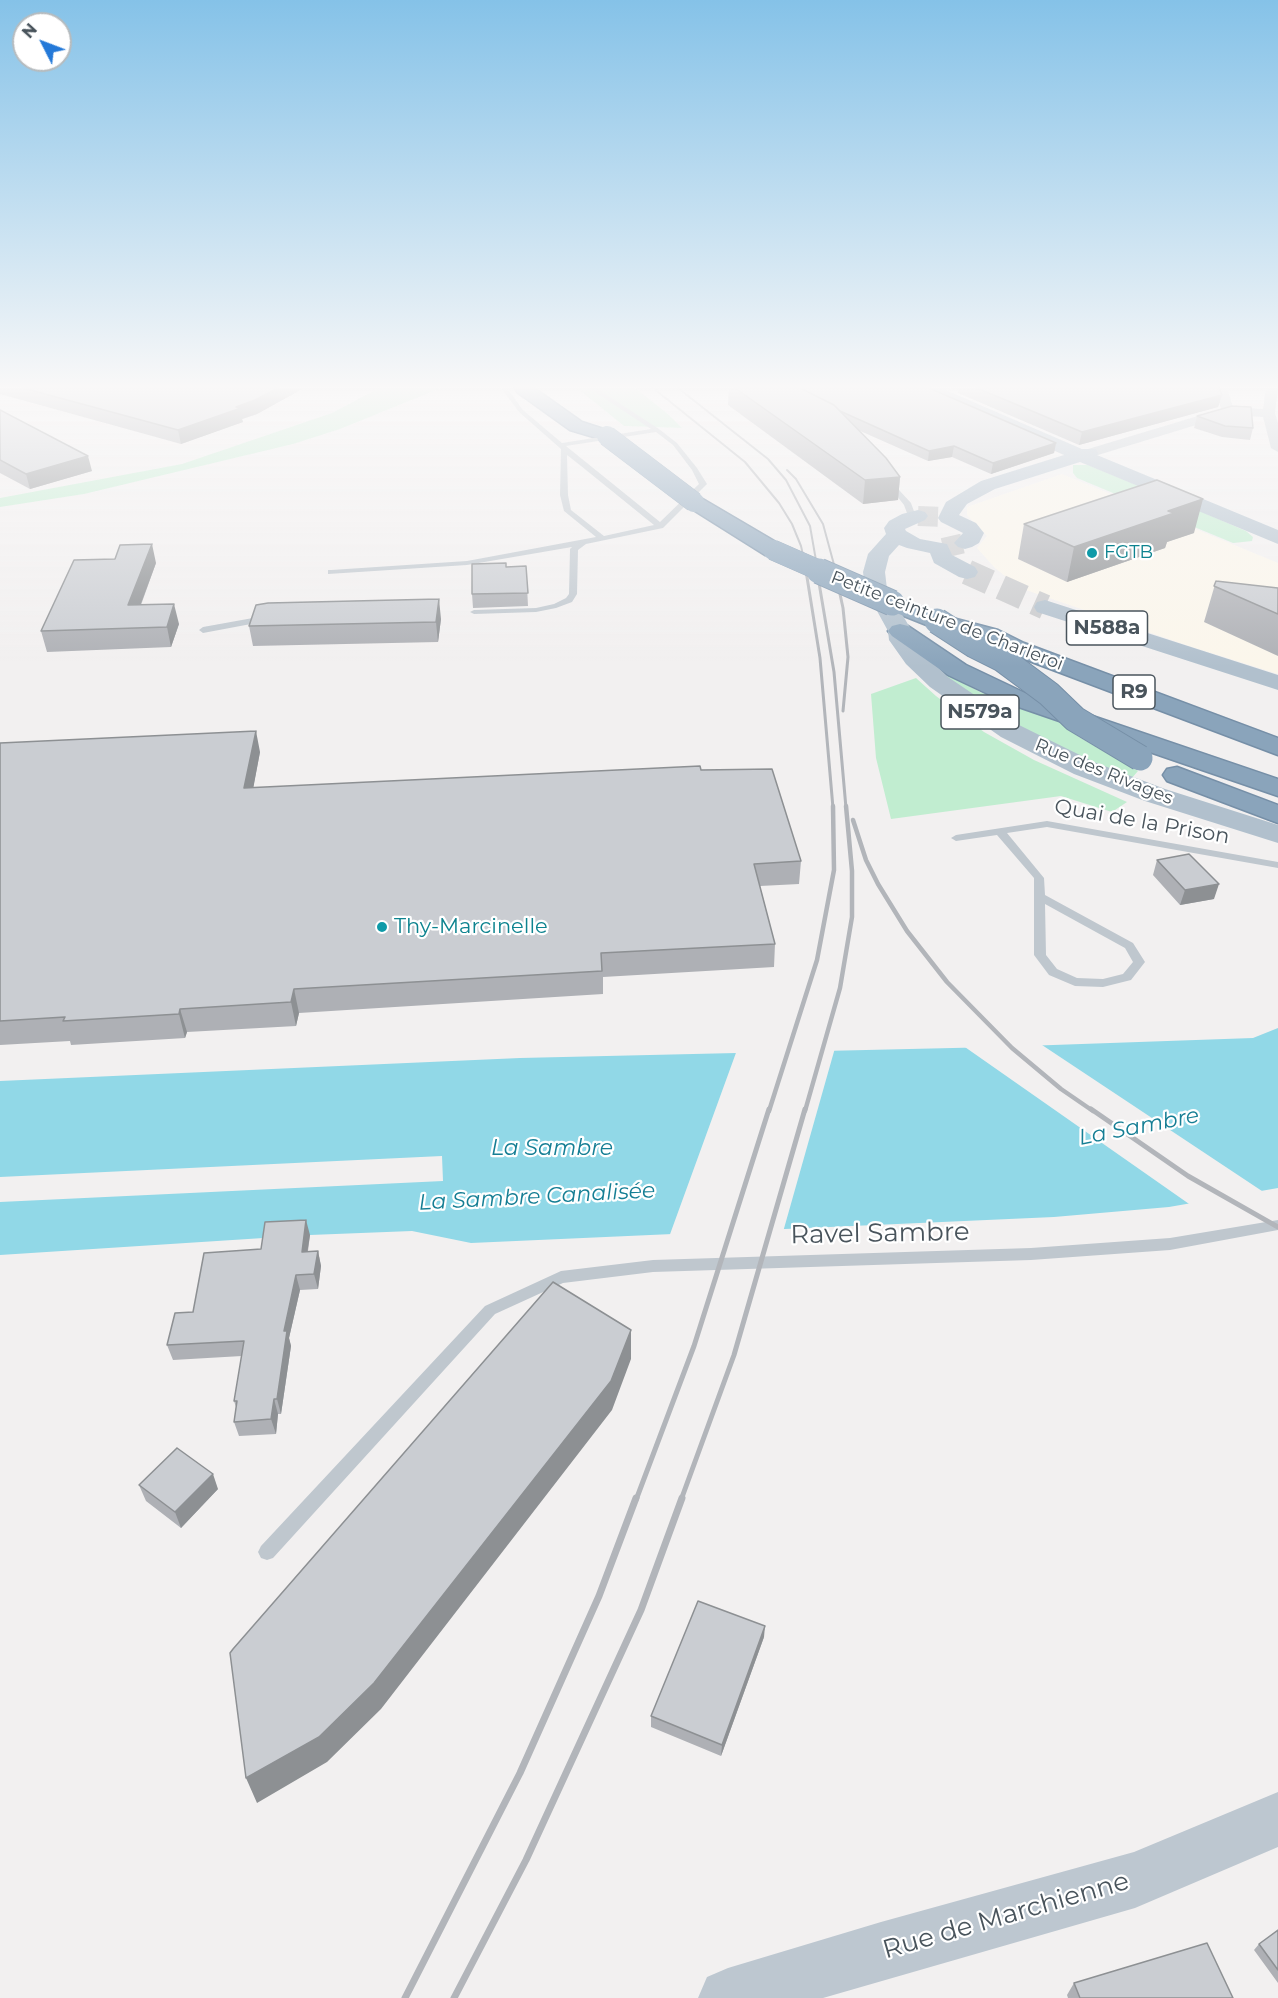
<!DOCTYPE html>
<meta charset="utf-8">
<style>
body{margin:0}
#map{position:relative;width:1278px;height:1998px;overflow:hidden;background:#f2f0f0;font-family:Montserrat,sans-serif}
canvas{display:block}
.north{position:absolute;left:12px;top:12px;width:60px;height:60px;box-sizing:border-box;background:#fff;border:2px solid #b6bbbe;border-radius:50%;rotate:312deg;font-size:16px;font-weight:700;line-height:24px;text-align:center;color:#49545c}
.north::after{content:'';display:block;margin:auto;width:21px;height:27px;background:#2479d8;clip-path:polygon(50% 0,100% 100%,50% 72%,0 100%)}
</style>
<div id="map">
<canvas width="1278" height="1998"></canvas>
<div class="north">N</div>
</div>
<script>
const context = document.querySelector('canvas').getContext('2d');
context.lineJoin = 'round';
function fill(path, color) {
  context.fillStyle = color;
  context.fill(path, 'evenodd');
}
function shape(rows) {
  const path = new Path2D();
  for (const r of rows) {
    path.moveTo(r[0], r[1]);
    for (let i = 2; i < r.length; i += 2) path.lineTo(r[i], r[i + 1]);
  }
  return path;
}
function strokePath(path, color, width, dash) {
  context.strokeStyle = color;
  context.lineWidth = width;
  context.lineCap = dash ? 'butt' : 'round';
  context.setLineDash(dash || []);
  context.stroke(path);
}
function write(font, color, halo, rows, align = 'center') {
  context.font = font + ' Montserrat,sans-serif';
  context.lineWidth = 4.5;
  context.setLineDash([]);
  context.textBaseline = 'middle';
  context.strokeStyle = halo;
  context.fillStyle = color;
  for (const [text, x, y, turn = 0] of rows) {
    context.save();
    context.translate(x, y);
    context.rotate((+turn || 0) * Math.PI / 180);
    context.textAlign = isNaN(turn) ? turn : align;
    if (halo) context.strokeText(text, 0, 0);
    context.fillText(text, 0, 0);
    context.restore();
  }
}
const commercial = shape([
 [1062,474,1278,563,1278,674,1186,645,1020,588,995,568,977,548,987,536,967,515,967,507]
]);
const green = shape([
 [379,388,441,388,340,429,293,444,84,494,0,507,0,498,182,464,332,413],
 [577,388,635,388,668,414,682,428,624,426],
 [1073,465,1088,465,1185,505,1161,513,1077,478,1073,473],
 [1193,508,1246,531,1253,537,1252,541,1233,543,1187,524],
 [945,673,980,692,1057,720,1079,737,1138,771,1131,779,1050,747,938,674],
 [916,678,936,696,984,732,1034,760,1127,802,1112,812,1061,796,891,819,876,758,871,694]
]);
const water = shape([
 [1278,1028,1278,1188,1169,1207,1054,1217,471,1243,412,1231,310,1235,0,1255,0,1202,443,1181,442,1156,0,1177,0,1081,520,1058,996,1047,1253,1038]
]);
const pier = shape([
 [1039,1043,1265,1193,1192,1206,962,1045],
 [835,1048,783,1232,669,1237,737,1050]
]);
const primaryTunnelFar1 = shape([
 [918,516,945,517],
 [943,548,965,543]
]);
const primaryTunnel = shape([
 [967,572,1045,607]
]);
const service = shape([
 [501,388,507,388,523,410,562,443,651,429,589,388,596,388,659,429,677,443,697,468,707,484,663,528,586,544,578,550,577,594,572,602,556,608,536,612,474,614,470,612,474,610,536,608,554,604,566,598,569,594,570,549,572,547,467,565,328,574,328,570,331,570,467,561,596,537,564,511,560,495,561,449,519,412,501,388],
 [656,432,673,445,692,470,699,484,660,522,566,446,656,432],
 [567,455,581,466,654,525,604,536,571,510,568,495,567,455],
 [889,479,911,503,915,514,903,523,896,521,907,513,904,505,885,481,889,479],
 [264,616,268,619,267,621,203,633,199,630,203,627,264,616],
 [1047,821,1278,862,1278,868,1047,827,1007,833,1044,878,1045,895,1133,943,1145,962,1131,980,1103,987,1075,986,1049,975,1034,955,1034,878,997,835,956,841,951,838,956,835,1047,821],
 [1045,904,1125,948,1133,962,1123,974,1103,979,1077,978,1057,969,1046,955,1045,904],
 [1278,1220,1278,1230,1170,1250,1031,1260,653,1272,563,1283,495,1314,273,1558,267,1560,261,1558,258,1552,261,1546,485,1306,561,1271,653,1260,1031,1248,1170,1238,1278,1220]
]);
const pedestrian = shape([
 [935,388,953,388,932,393,932,389,935,388]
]);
const minor = shape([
 [1215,388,1227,388,1233,407,1263,409,1266,388,1278,388,1275,413,1278,423,1278,452,1271,448,1263,417,1229,415,1098,455,1088,455,1086,452,1088,449,1221,409,1215,388]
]);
const secondary = shape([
 [1278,1792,1278,1847,1135,1908,823,1998,698,1998,707,1977,728,1968,881,1922,1134,1852,1278,1792]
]);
const primary = shape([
 [919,388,941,388,1082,449,1096,449,1098,453,1097,455,1278,530,1278,544,1080,462,995,489,967,504,959,515,976,523,984,533,979,543,972,547,965,549,958,547,954,543,963,533,941,522,938,518,946,502,981,481,1064,455,921,392,919,388],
 [918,510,925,512,928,516,925,520,905,529,906,531,920,539,947,544,952,555,975,567,978,572,975,577,967,579,959,577,934,563,930,553,907,548,899,545,889,556,885,572,887,589,912,631,913,640,924,654,948,677,1019,725,1094,762,1165,789,1278,825,1278,843,1145,801,1074,774,1001,737,930,687,906,664,889,640,888,631,865,589,863,572,868,554,886,534,884,528,889,521,902,514,918,510],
 [1045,600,1278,675,1278,690,1037,612,1034,607,1037,602,1045,600]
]);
const motorway = shape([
 [515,388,534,388,582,422,613,432,616,436,613,440,607,441,570,430,517,392,515,388],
 [694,496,701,498,781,545,784,550,781,555,773,556,765,555,687,506,684,502,687,498,694,496],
 [892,596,945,616,998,630,1024,643,1278,738,1278,755,1008,653,982,640,929,626,884,608,881,603,884,598,892,596],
 [900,624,908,626,966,665,1025,693,1278,779,1278,796,1007,703,948,675,892,636,888,631,892,626,900,624],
 [1177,767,1278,805,1278,823,1167,781,1163,775,1167,769,1177,767]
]);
const railFar4 = shape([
 [653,388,745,462,779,503,792,524,801,546,807,572],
 [678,388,768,459,786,480,810,526,818,572],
 [787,470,796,479,823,524,836,572]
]);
const railFar3 = shape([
 [806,571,820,658,833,808],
 [817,571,834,672,846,808],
 [835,571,843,608,848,657,843,711]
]);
const railFar2 = shape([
 [853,820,866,860,878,884,907,931,947,982,1012,1048,1061,1089,1093,1111],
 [769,1111,817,960,834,870,833,806],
 [805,1111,840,988,852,917,852,871,846,806]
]);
const railFar1 = shape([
 [1091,1109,1188,1176,1278,1227],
 [636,1500,694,1346,769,1109],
 [681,1500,734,1355,805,1109]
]);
const rail = shape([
 [405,1998,520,1773,599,1596,636,1498],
 [454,1998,526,1860,641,1610,682,1498]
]);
const motorwayBridgeFar1 = shape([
 [607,436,694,502],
 [773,550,823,572]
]);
const motorwayBridge = shape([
 [819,571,892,603],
 [937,621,974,645,1002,659,1049,694,1075,719,1140,758]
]);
const wall = shape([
 [0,388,304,388,257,414,242,419,243,422,181,444,0,394],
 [729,388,929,388,1056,443,1054,453,991,474,952,457,928,461,858,430,900,477,898,500,863,504,728,405],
 [958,388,1219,388,1222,395,1218,407,1079,445,958,393],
 [0,410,92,471,30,489,0,473],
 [1197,416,1253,428,1250,440,1222,437,1194,428],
 [1024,524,1194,533,1167,542,1165,548,1067,582,1018,559],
 [156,563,141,605,179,624,171,647,47,652,41,631],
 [526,566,528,606,473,608,472,594,506,567],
 [1216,581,1278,588,1278,656,1204,622],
 [441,619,438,642,253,646,249,626],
 [0,743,260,752,253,788,701,770,801,861,799,884,760,886,775,944,774,967,603,977,603,994,299,1013,296,1026,187,1032,185,1038,71,1045,70,1041,0,1045],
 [1157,860,1214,899,1180,905,1153,875],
 [310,1235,308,1251,318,1251,321,1266,318,1289,300,1290,289,1338,291,1346,281,1414,278,1414,276,1434,239,1436,234,1422,236,1407,234,1401,242,1356,173,1360,167,1345,193,1312,261,1249],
 [139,1485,218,1489,181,1528,146,1501],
 [764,1637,721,1756,651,1727,651,1716],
 [1278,1930,1278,1983,1254,1950,1259,1944],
 [1074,1983,1233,1998,1068,1998,1067,1995]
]);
const shadedWall = shape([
 [278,388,304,388,257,414,242,419,243,422,181,444,178,430],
 [1222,395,1218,407,1079,445,1082,432],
 [1056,443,1054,453,991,474,993,463],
 [954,446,952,457,928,461,929,451],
 [88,456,92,471,30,489,26,474],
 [900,477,898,500,863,504,865,480],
 [1203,499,1194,533,1167,542,1165,548,1067,582,1074,547,1168,511],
 [152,544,156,563,133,625,128,605],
 [439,599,441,619,438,642,436,622],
 [174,604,179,624,171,647,167,627],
 [256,731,260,752,249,811,244,788],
 [1219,884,1214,899,1180,905,1185,890],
 [294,989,299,1013,296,1026,291,1002],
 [180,1009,187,1032,185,1038,179,1014],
 [306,1220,310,1235,305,1267,302,1252],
 [318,1251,321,1266,318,1289,314,1274],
 [296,1275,300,1290,289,1338,291,1346,281,1414,277,1399,284,1331],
 [631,1330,631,1359,612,1410,381,1709,327,1762,257,1803,246,1778],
 [274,1399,278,1414,276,1434,271,1419],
 [213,1474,218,1489,181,1528,175,1512],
 [765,1626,764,1637,721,1756,722,1745]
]);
const building = shape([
 [23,388,278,388,255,400,236,407,241,408,178,430,23,388],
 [735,388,800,388,834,405,886,458,900,477,865,480,735,388],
 [800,388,929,388,1056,443,993,463,954,446,929,451,840,411,834,405,800,388],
 [977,388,1219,388,1222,395,1082,432,977,388],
 [1232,406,1251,407,1253,428,1225,426,1197,416,1232,406],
 [0,410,88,456,26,474,0,460,0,410],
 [1157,480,1203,499,1168,511,1174,513,1074,547,1024,524,1157,480],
 [152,544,128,605,174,604,167,627,41,631,74,560,115,559,120,545,152,544],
 [506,563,506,567,526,566,528,593,472,594,472,564,506,563],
 [1216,581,1278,588,1278,614,1214,586,1216,581],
 [439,599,436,622,249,626,256,605,268,603,439,599],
 [256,731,244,788,700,766,701,770,772,769,801,861,754,864,775,944,601,953,602,971,294,989,291,1002,180,1009,179,1014,63,1021,65,1017,0,1021,0,743,256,731],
 [1189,854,1219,884,1185,890,1157,860,1189,854],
 [306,1220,302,1252,318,1251,314,1274,296,1275,284,1331,287,1331,277,1399,274,1399,271,1419,234,1422,237,1401,234,1401,244,1341,167,1345,175,1313,193,1312,204,1253,261,1249,265,1222,306,1220],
 [553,1282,631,1330,611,1381,374,1683,319,1737,246,1778,230,1653,233,1649,553,1282],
 [177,1448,213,1474,175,1512,139,1485,177,1448],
 [698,1601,765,1626,722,1745,651,1716,698,1601],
 [1278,1930,1278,1970,1259,1944,1278,1930],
 [1207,1943,1233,1998,1080,1998,1074,1983,1207,1943]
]);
const markers = [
 [1092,553,6,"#0f9aa8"],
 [382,927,6,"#0f9aa8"]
];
const farCulturenames = [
 ["FGTB",1104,553]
];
const farStreetnames = [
 ["Petite ceinture de Charleroi",947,621,21],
 ["Rue des Rivages",1104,772,22]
];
const shields = [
 [1107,628,81],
 [1134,692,42],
 [980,712,78]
];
const shieldNames = [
 ["N588a",1107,628],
 ["R9",1134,692],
 ["N579a",980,712]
];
const streetNames = [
 ["Quai de la Prison",1142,822,10]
];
const cultureNames = [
 ["Thy-Marcinelle",394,927]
];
const waterNames = [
 ["La Sambre",1139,1127,-11],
 ["La Sambre",552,1149],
 ["La Sambre Canalisée",537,1197,-3]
];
const nearStreetnames = [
 ["Ravel Sambre",880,1234,-1],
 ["Rue de Marchienne",1006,1916,-16]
];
fill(commercial, '#fbf6eb');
fill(green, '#c1edd0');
fill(water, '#91d8e7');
fill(pier, '#f2f0f0');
strokePath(primaryTunnelFar1, '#c8c9cb', 20, [20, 10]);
strokePath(primaryTunnel, '#c8c9cb', 25, [25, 12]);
strokePath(motorway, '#768fa7', 3);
fill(service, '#bfc7ce');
fill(pedestrian, '#bfc7ce');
fill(minor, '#bfc7ce');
fill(secondary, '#bdc7d0');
fill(primary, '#b1c0cd');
fill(motorway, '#8aa4bb');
strokePath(railFar4, '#b2b5ba', 2);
strokePath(railFar3, '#b2b5ba', 3);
strokePath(railFar2, '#b2b5ba', 4.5);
strokePath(railFar1, '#b2b5ba', 5);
strokePath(rail, '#b2b5ba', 7);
strokePath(motorwayBridgeFar1, '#768fa7', 21, []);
strokePath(motorwayBridge, '#768fa7', 27, []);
strokePath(motorwayBridgeFar1, '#8aa4bb', 20);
strokePath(motorwayBridge, '#8aa4bb', 25);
fill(wall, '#aeb0b5');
fill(shadedWall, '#8d9093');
fill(building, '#cacdd2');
strokePath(building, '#8d9093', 1.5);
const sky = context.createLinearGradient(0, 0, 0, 667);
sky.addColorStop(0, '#85c2e8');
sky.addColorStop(0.58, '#f9f8f8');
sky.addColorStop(1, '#f9f8f800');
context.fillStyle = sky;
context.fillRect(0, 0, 1278, 667);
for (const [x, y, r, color] of markers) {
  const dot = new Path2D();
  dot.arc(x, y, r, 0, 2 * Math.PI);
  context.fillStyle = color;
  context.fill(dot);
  strokePath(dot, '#fff', 2);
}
write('18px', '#0d838f', '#fff', farCulturenames, 'left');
write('18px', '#49545c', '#fff', farStreetnames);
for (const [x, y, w] of shields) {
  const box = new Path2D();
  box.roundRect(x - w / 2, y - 17, w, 34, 4.5);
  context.fillStyle = '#fff';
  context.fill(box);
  strokePath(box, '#49545c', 1.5);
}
write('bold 20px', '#49545c', null, shieldNames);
write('21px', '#49545c', '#fff', streetNames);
write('21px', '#0d838f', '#fff', cultureNames, 'left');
write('italic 22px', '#157e94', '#fff', waterNames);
write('26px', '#49545c', '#fff', nearStreetnames);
</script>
